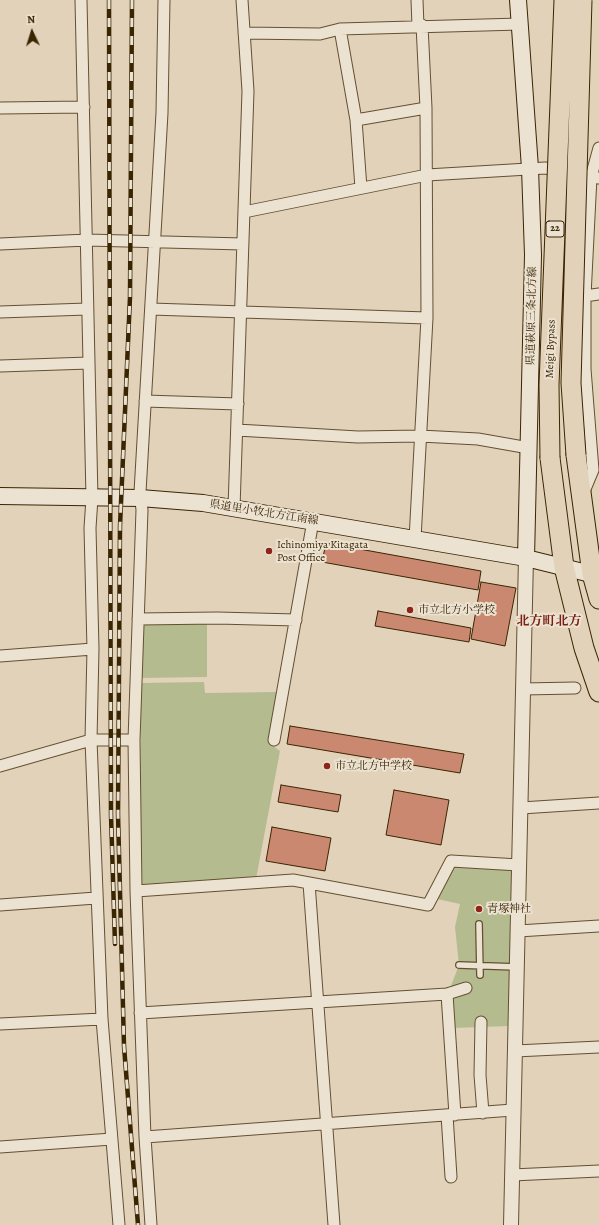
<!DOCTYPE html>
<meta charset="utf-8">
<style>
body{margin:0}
#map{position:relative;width:599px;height:1225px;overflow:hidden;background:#e2d2ba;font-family:Alegreya,serif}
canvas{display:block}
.north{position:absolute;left:12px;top:12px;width:40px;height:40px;-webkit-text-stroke:3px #ece2d2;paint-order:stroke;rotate:356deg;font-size:11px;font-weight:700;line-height:16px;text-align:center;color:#3a2502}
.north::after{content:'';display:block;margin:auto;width:14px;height:18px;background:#3a2502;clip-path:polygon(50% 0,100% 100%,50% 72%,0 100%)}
</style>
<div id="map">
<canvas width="599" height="1225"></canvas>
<div class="north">N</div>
</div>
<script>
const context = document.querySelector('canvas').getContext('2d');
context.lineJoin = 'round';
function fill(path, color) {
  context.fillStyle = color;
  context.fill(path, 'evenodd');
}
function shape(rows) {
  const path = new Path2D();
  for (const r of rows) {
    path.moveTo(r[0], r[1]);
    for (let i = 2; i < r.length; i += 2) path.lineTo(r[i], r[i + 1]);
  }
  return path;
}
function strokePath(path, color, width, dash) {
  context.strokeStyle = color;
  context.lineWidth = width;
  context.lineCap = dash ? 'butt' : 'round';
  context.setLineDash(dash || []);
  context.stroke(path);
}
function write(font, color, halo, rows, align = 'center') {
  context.font = font + ' Alegreya,"Noto Serif JP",serif';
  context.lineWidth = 4;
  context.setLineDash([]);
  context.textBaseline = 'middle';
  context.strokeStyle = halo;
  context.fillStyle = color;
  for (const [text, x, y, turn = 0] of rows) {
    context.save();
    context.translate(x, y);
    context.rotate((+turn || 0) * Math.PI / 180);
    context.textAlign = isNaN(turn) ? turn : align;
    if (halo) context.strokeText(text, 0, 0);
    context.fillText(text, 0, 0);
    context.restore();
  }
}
const green = shape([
 [207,622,207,677,141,678,142,623],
 [204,682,205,693,277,692,269,743,280,751,256,879,144,887,140,884,141,683],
 [456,866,512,870,510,1026,452,1028,449,991,459,965,455,927,460,904,437,899,452,868]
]);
const building = shape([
 [326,543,481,571,478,590,322,562,326,543],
 [481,582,516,588,505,646,471,639,481,582],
 [378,611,471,628,469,642,375,626,378,611],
 [290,726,464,754,460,773,287,744,290,726],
 [281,785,341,795,338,812,278,802,281,785],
 [394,790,449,800,441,845,386,835,394,790],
 [272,827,331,838,325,871,266,861,272,827]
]);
const service = shape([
 [479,924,480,975],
 [459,965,517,967]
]);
const minor = shape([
 [81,0,92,498,90,528,93,649,91,740,102,1019,119,1225],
 [417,0,418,26],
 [340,29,356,120,361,188],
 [244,33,320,34,340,29,520,24],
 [0,108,84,107],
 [356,120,426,108],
 [244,212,427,175,545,168,599,178],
 [0,244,87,240,243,244],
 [585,296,599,294],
 [151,309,427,318],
 [0,312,87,309],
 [0,366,89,363],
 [145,401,238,404],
 [237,430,358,437,420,436,478,439,529,448],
 [583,494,593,470,585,369,585,296,591,177,599,148],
 [234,508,248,91,242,0],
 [415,539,427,318,426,108,422,25],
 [138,619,217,618,296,620],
 [0,656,93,649],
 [523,689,575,688],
 [274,740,313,521],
 [0,766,91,740,134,740],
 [521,808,599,803],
 [309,883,334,1225],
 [136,891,293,880,428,905,451,861,519,865],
 [0,905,96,898],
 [518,931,599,926],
 [447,994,466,988],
 [140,1013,447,994,455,1115],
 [481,1022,480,1075,483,1113],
 [0,1024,102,1019],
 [515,1051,599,1047],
 [447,1115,451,1177],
 [145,1137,513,1110],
 [0,1147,112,1139],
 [512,1175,599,1171],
 [151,1225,145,1137,136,891,134,740,142,510,140,492,162,113,164,0]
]);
const tertiary = shape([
 [511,1225,526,558]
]);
const secondary = shape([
 [518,0,530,168,533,255,526,558],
 [0,496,140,498,203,503,526,558,599,576]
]);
const trunk = shape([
 [576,455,592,574,599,599],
 [550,458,564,567,584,648,599,692]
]);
const rail = shape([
 [109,0,111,815,115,944],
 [132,0,130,297,120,526,118,814,124,1046,138,1225]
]);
const trunkBridge = shape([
 [576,455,571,383,582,0],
 [550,458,549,385,564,0]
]);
const markers = [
 [269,551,4,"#8f2418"],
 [410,610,4,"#8f2418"],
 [327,766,4,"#8f2418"],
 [479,909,4,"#8f2418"]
];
const shields = [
 [555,229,18]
];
const shieldNames = [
 ["22",555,229]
];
const streetNames = [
 ["県道萩原三条北方線",532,316,-89],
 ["Meigi Bypass",551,349,-88],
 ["県道里小牧北方江南線",264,513,9]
];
const poiNames = [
 ["Ichinomiya Kitagata",277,545],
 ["Post Office",277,558],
 ["市立北方小学校",418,610],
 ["市立北方中学校",335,766],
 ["青塚神社",487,909]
];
const quarterNames = [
 ["北方町北方",549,622]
];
fill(green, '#b4bb8f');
fill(building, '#ca8870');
strokePath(building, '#3a2502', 1);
strokePath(service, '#645030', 8);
strokePath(minor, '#645030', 13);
strokePath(tertiary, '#645030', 16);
strokePath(secondary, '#3a2502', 18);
strokePath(trunk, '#3a2502', 21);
strokePath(service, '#ece2d2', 5.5);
strokePath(minor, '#ece2d2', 11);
strokePath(tertiary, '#ece2d2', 14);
strokePath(secondary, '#ece2d2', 16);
strokePath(trunk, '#e2d2ba', 19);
strokePath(rail, '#3a2502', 4.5);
strokePath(rail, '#ece2d2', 3, [9]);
strokePath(trunkBridge, '#3a2502', 21, []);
strokePath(trunkBridge, '#e2d2ba', 19);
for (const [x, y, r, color] of markers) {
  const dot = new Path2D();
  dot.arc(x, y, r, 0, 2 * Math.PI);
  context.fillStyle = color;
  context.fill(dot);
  strokePath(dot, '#ece2d2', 1.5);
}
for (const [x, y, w] of shields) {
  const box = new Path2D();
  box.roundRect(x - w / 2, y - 8, w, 16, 3);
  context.fillStyle = '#ece2d2';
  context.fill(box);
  strokePath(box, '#3a2502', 1);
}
write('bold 10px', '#3a2502', null, shieldNames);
write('11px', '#3a2502', '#ece2d2', streetNames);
write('11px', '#3a2502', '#ece2d2', poiNames, 'left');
write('bold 13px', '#7a1f14', '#ece2d2', quarterNames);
</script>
